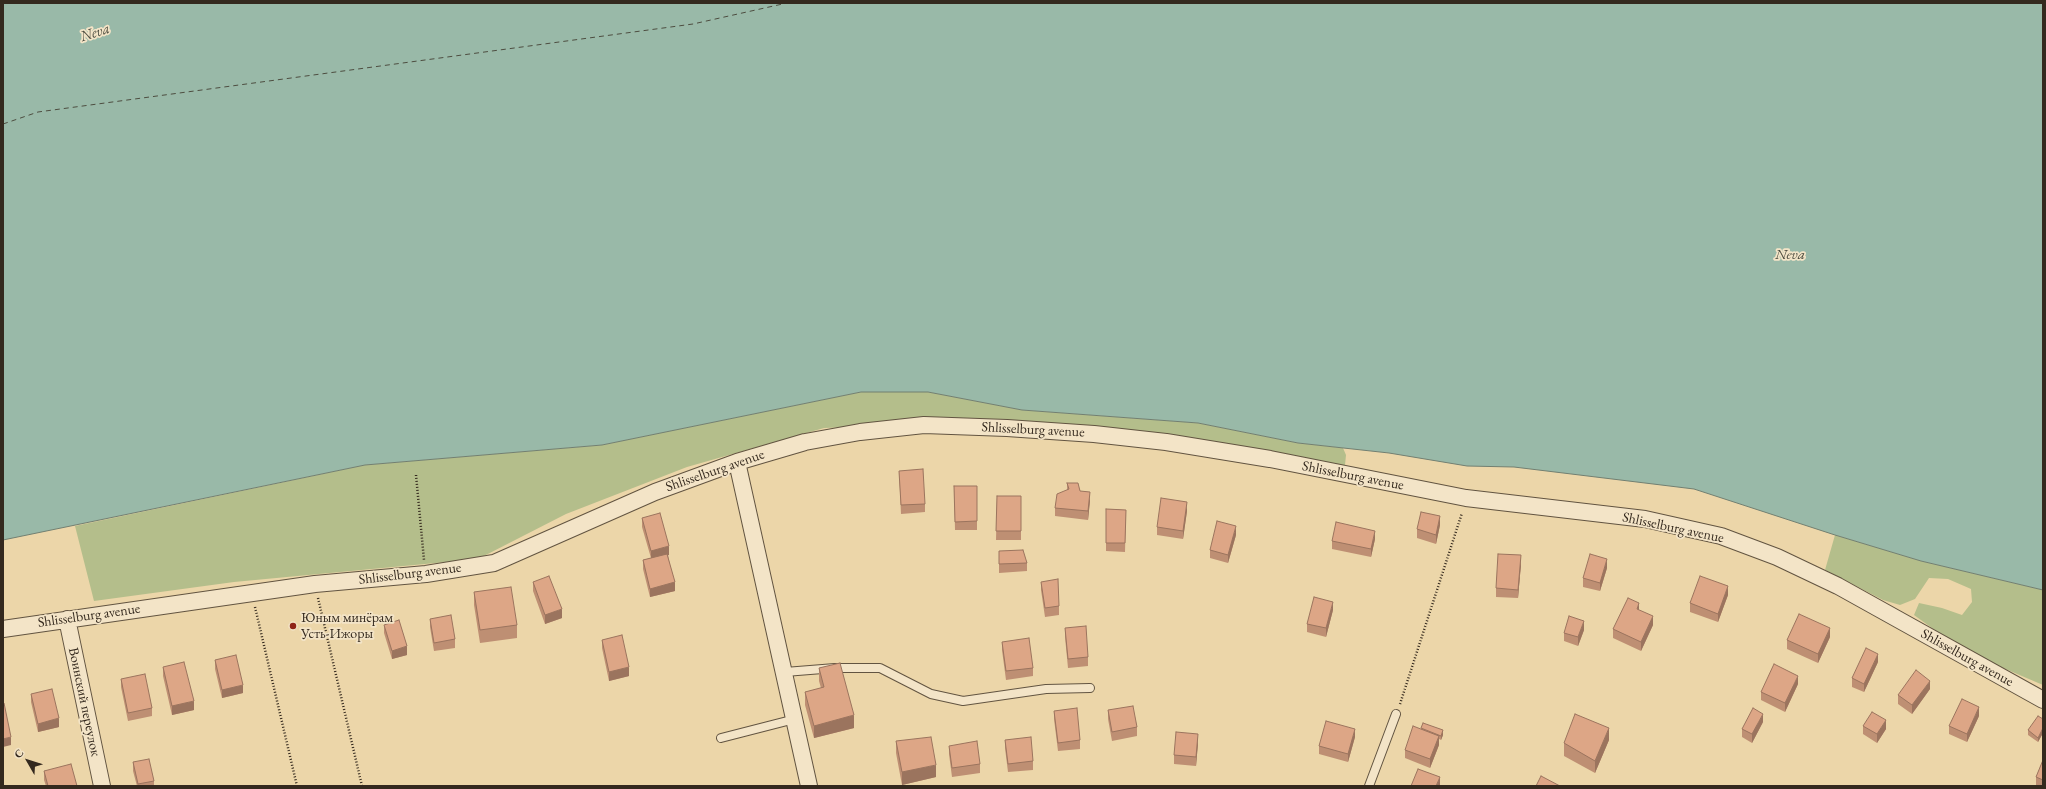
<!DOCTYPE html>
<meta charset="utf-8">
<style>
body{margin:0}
#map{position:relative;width:2046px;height:789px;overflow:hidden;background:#ecd6a9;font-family:"EB Garamond",serif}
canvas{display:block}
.frame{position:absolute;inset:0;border:4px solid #34291e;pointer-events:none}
.north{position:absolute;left:8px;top:741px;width:40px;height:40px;-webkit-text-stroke:3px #f3e4c7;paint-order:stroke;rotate:309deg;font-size:11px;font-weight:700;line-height:16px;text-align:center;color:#34291e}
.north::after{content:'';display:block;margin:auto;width:14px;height:18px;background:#34291e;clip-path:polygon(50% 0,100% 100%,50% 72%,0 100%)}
</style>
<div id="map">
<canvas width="2046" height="789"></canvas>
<div class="frame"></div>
<div class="north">С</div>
</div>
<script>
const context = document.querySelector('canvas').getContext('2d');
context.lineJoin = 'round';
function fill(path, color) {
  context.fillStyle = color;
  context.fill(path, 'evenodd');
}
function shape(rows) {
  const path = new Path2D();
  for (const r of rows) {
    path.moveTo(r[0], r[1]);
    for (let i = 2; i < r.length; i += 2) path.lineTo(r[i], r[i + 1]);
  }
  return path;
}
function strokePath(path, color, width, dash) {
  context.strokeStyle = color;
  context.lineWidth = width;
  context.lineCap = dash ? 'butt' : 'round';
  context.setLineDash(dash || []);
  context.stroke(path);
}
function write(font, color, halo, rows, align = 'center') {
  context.font = font + ' "EB Garamond",serif';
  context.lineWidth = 3.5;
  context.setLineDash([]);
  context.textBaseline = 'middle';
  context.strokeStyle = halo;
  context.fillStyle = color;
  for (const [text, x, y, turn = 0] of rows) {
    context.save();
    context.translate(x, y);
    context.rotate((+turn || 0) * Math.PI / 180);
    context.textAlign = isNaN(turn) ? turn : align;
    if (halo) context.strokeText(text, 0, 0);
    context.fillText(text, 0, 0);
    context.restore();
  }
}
const green = shape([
 [861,392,928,392,1022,410,1198,423,1298,443,1343,448,1346,455,1345,465,1302,463,1024,421,824,428,687,467,566,514,478,559,234,582,94,601,75,526,365,465,602,445],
 [1835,535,1921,561,2043,590,2043,685,1989,662,1947,639,1914,615,1919,603,1942,608,1962,615,1972,602,1971,589,1948,579,1929,578,1915,599,1900,605,1883,600,1825,570]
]);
const water = shape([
 [3,3,2043,3,2043,590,1921,561,1835,535,1694,489,1514,467,1467,466,1389,453,1298,443,1198,423,1022,410,928,392,861,392,602,445,365,465,3,540,3,3]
]);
const ferry = shape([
 [3,124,38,112,693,24,787,3]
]);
const path = shape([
 [416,475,424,560],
 [318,598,362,786],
 [255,607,297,786],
 [1400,704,1462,513]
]);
const service = shape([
 [785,672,835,668,880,668,931,694,963,701,1046,689,1090,688],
 [721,738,795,719],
 [1369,786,1396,714]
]);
const minor = shape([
 [737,462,809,786],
 [67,619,102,786],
 [3,629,315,584,426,574,494,563,655,492,737,462,805,442,860,432,924,425,1007,428,1094,434,1166,442,1270,459,1466,498,1645,519,1721,536,1777,557,1838,586,2043,700]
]);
const wall = shape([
 [899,471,925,504,925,512,901,514],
 [1067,483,1080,491,1090,500,1088,520,1055,516,1055,508,1067,490],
 [954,486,977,486,977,530,955,530],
 [997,496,1021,496,1021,540,996,540],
 [1106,509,1126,510,1125,552,1106,551],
 [1187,511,1183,539,1157,535,1157,527],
 [642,518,669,555,668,555,675,591,650,597,643,569,643,560,651,558,642,527],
 [1440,525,1436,544,1417,538,1417,529],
 [1236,535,1228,563,1210,558,1210,550],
 [1375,539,1371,557,1332,549,1332,541],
 [999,551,1027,563,1027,571,999,573],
 [1521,564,1518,598,1496,597,1496,588],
 [1607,568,1600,591,1583,587,1583,578],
 [533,582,562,618,545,624,533,591],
 [1041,582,1059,606,1059,615,1045,617,1041,590],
 [474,592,517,625,517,638,480,643,474,605],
 [1728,595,1718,622,1690,612,1690,603],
 [1333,610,1326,637,1307,632,1307,624],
 [1639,610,1653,625,1641,651,1613,638,1613,629],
 [430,619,455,639,455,648,434,651,430,627],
 [384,625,407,655,392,659,384,633],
 [1065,628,1088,657,1088,666,1068,668,1065,637],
 [1584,630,1578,646,1564,641,1564,633],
 [1830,637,1818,663,1787,649,1787,640],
 [602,640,629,676,609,681,602,648],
 [1002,642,1033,668,1033,676,1006,680,1002,650],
 [215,660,243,693,222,698,215,669],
 [1878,662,1864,692,1852,687,1852,678],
 [163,667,194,710,172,715,163,676],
 [819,668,854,728,814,738,805,705,805,692,821,688,819,681],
 [121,679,152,708,152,716,128,721,121,687],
 [1798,684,1785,712,1761,700,1761,692],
 [1930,689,1912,714,1898,704,1898,695],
 [31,694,59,727,38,732,31,702],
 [1108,710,1137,727,1137,736,1112,741,1108,719],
 [1054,711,1080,740,1080,749,1058,751,1054,719],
 [1979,716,1967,742,1949,734,1949,726],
 [2043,719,2043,733,2038,742,2028,735,2028,730],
 [1763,722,1752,743,1742,737,1742,729],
 [1863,726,1886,729,1877,743,1863,734],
 [1421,728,1443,735,1441,740,1439,739,1439,745,1430,768,1405,758,1405,750,1421,729],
 [1355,737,1348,762,1319,754,1319,746],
 [1005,740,1033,761,1033,770,1008,772,1005,748],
 [1609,740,1595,773,1564,756,1564,743],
 [896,741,936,777,902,785,896,753],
 [1198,743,1196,766,1174,764,1174,755],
 [949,746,980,764,980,773,952,777,949,754],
 [2043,760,2043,786,2036,786,2036,777],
 [133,762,154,781,154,786,137,786,133,771],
 [44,771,77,786,46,786,44,780]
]);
const shadedWall = shape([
 [1090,492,1090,500,1088,520,1088,511],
 [1187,502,1187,511,1183,539,1183,531],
 [1440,516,1440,525,1436,544,1436,535],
 [1236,526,1236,535,1228,563,1228,555],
 [1375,531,1375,539,1371,557,1371,549],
 [669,546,669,555,651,560,651,551],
 [1521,555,1521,564,1518,598,1518,590],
 [1607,559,1607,568,1600,591,1600,583],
 [675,582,675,591,650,597,650,589],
 [1728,586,1728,595,1718,622,1718,614],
 [1333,602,1333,610,1326,637,1326,628],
 [1639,603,1639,612,1637,609],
 [562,609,562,618,545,624,545,615],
 [1653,616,1653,625,1641,651,1641,642],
 [1584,621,1584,630,1578,646,1578,637],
 [1830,628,1830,637,1818,663,1818,654],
 [407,646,407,655,392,659,392,651],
 [1878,654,1878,662,1864,692,1864,684],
 [629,667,629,676,609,681,609,672],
 [1798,676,1798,684,1785,712,1785,703],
 [1930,681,1930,689,1912,714,1912,705],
 [243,685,243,693,222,698,222,690],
 [194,701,194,710,172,715,172,706],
 [1979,707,1979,716,1967,742,1967,734],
 [1763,714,1763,722,1752,743,1752,734],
 [854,715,854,728,814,738,814,726],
 [59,718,59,727,38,732,38,724],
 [1886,720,1886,729,1877,743,1877,734],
 [1609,728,1609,740,1595,773,1595,761],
 [2043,728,2043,733,2038,742,2038,738],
 [1355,729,1355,737,1348,762,1348,754],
 [1443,730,1443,735,1441,740,1441,736],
 [1198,734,1198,743,1196,766,1196,757],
 [1439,736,1439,745,1430,768,1430,759],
 [11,737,11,745,3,747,3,739],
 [936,765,936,777,902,785,902,772],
 [1440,777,1440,786,1436,786]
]);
const building = shape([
 [923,469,925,504,901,505,899,471,923,469],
 [1067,483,1078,483,1080,491,1090,492,1088,511,1055,508,1057,494,1069,489,1067,483],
 [954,486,977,486,977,521,955,522,954,486],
 [997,496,1021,496,1021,531,996,531,997,496],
 [1161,498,1187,502,1183,531,1157,527,1161,498],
 [1106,509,1126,510,1125,543,1106,543,1106,509],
 [1421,512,1440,516,1436,535,1417,529,1421,512],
 [660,513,669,546,651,551,642,518,660,513],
 [1217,521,1236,526,1228,555,1210,550,1217,521],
 [1336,522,1375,531,1371,549,1332,541,1336,522],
 [1023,550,1027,563,999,564,999,551,1023,550],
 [667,554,675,582,650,589,643,560,667,554],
 [1498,554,1521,555,1518,590,1496,588,1498,554],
 [1590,554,1607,559,1600,583,1583,578,1590,554],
 [549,576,562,609,545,615,533,582,549,576],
 [1700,576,1728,586,1718,614,1690,603,1700,576],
 [1058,579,1059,606,1045,608,1041,582,1058,579],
 [511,587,517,625,480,630,474,592,511,587],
 [1314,597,1333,602,1326,628,1307,624,1314,597],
 [1628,598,1639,603,1637,609,1653,616,1641,642,1613,629,1628,598],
 [1799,614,1830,628,1818,654,1787,640,1799,614],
 [451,615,455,639,434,643,430,619,451,615],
 [1569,616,1584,621,1578,637,1564,633,1569,616],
 [399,620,407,646,392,651,384,625,399,620],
 [1086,626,1088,657,1068,659,1065,628,1086,626],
 [622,635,629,667,609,672,602,640,622,635],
 [1029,638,1033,668,1006,671,1002,642,1029,638],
 [1866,648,1878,654,1864,684,1852,678,1866,648],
 [236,655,243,685,222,690,215,660,236,655],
 [184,662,194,701,172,706,163,667,184,662],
 [840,663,854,715,814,726,805,692,824,687,819,668,840,663],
 [1774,664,1798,676,1785,703,1761,692,1774,664],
 [1916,670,1930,681,1912,705,1898,695,1916,670],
 [145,674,152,708,128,713,121,679,145,674],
 [52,689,59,718,38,724,31,694,52,689],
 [1962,699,1979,707,1967,734,1949,726,1962,699],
 [3,703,4,703,11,737,3,739,3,703],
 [1133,706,1137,727,1112,732,1108,710,1133,706],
 [1077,708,1080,740,1058,743,1054,711,1077,708],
 [1753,708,1763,714,1752,734,1742,729,1753,708],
 [1872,712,1886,720,1877,734,1863,726,1872,712],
 [1575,714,1609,728,1595,761,1564,743,1575,714],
 [2038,716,2043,719,2043,728,2038,738,2028,730,2038,716],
 [1326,721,1355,729,1348,754,1319,746,1326,721],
 [1423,723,1443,730,1441,736,1421,728,1423,723],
 [1413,726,1439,736,1430,759,1405,750,1413,726],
 [1176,732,1198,734,1196,757,1174,755,1176,732],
 [931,737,936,765,902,772,896,741,931,737],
 [1031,737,1033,761,1008,764,1005,740,1031,737],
 [977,741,980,764,952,768,949,746,977,741],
 [149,759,154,781,138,784,133,762,149,759],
 [2043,760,2043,780,2036,777,2043,760],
 [71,764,77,786,48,786,44,771,71,764],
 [1418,769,1440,777,1436,786,1411,786,1418,769],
 [1541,776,1560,786,1536,786,1541,776]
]);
const markers = [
 [293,626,4,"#8f2418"]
];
const streetNames = [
 ["Shlisselburg avenue",1033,430,3],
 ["Shlisselburg avenue",715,471,-19],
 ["Shlisselburg avenue",1353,476,11],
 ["Shlisselburg avenue",1673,528,12],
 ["Shlisselburg avenue",410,574,-7],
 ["Shlisselburg avenue",89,616,-8],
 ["Shlisselburg avenue",1967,658,29],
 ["Воинский переулок",84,702,78]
];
const poiNames = [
 ["Юным минёрам",301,618],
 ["Усть-Ижоры",301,634]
];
const waterNames = [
 ["Neva",95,33,-18],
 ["Neva",1790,255]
];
fill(green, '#b4be8b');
fill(water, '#99b9a8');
strokePath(water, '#717f71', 1);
strokePath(ferry, '#4d4d40', 1, [5, 4]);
strokePath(service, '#625441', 10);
strokePath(minor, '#625441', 18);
strokePath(path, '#34291e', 2.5, [1, 2]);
strokePath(service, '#f3e4c7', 8);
strokePath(minor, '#f3e4c7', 16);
fill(wall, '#be8f73');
fill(shadedWall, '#9b745e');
fill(building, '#dda686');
strokePath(building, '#9b745e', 1);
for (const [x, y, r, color] of markers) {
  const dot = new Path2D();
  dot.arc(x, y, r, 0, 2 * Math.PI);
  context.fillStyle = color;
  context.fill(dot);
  strokePath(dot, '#f3e4c7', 1.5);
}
write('14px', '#34291e', '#f3e4c7', streetNames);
write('14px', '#34291e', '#f3e4c7', poiNames, 'left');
write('italic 15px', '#4d4d40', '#f3e4c7', waterNames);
</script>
